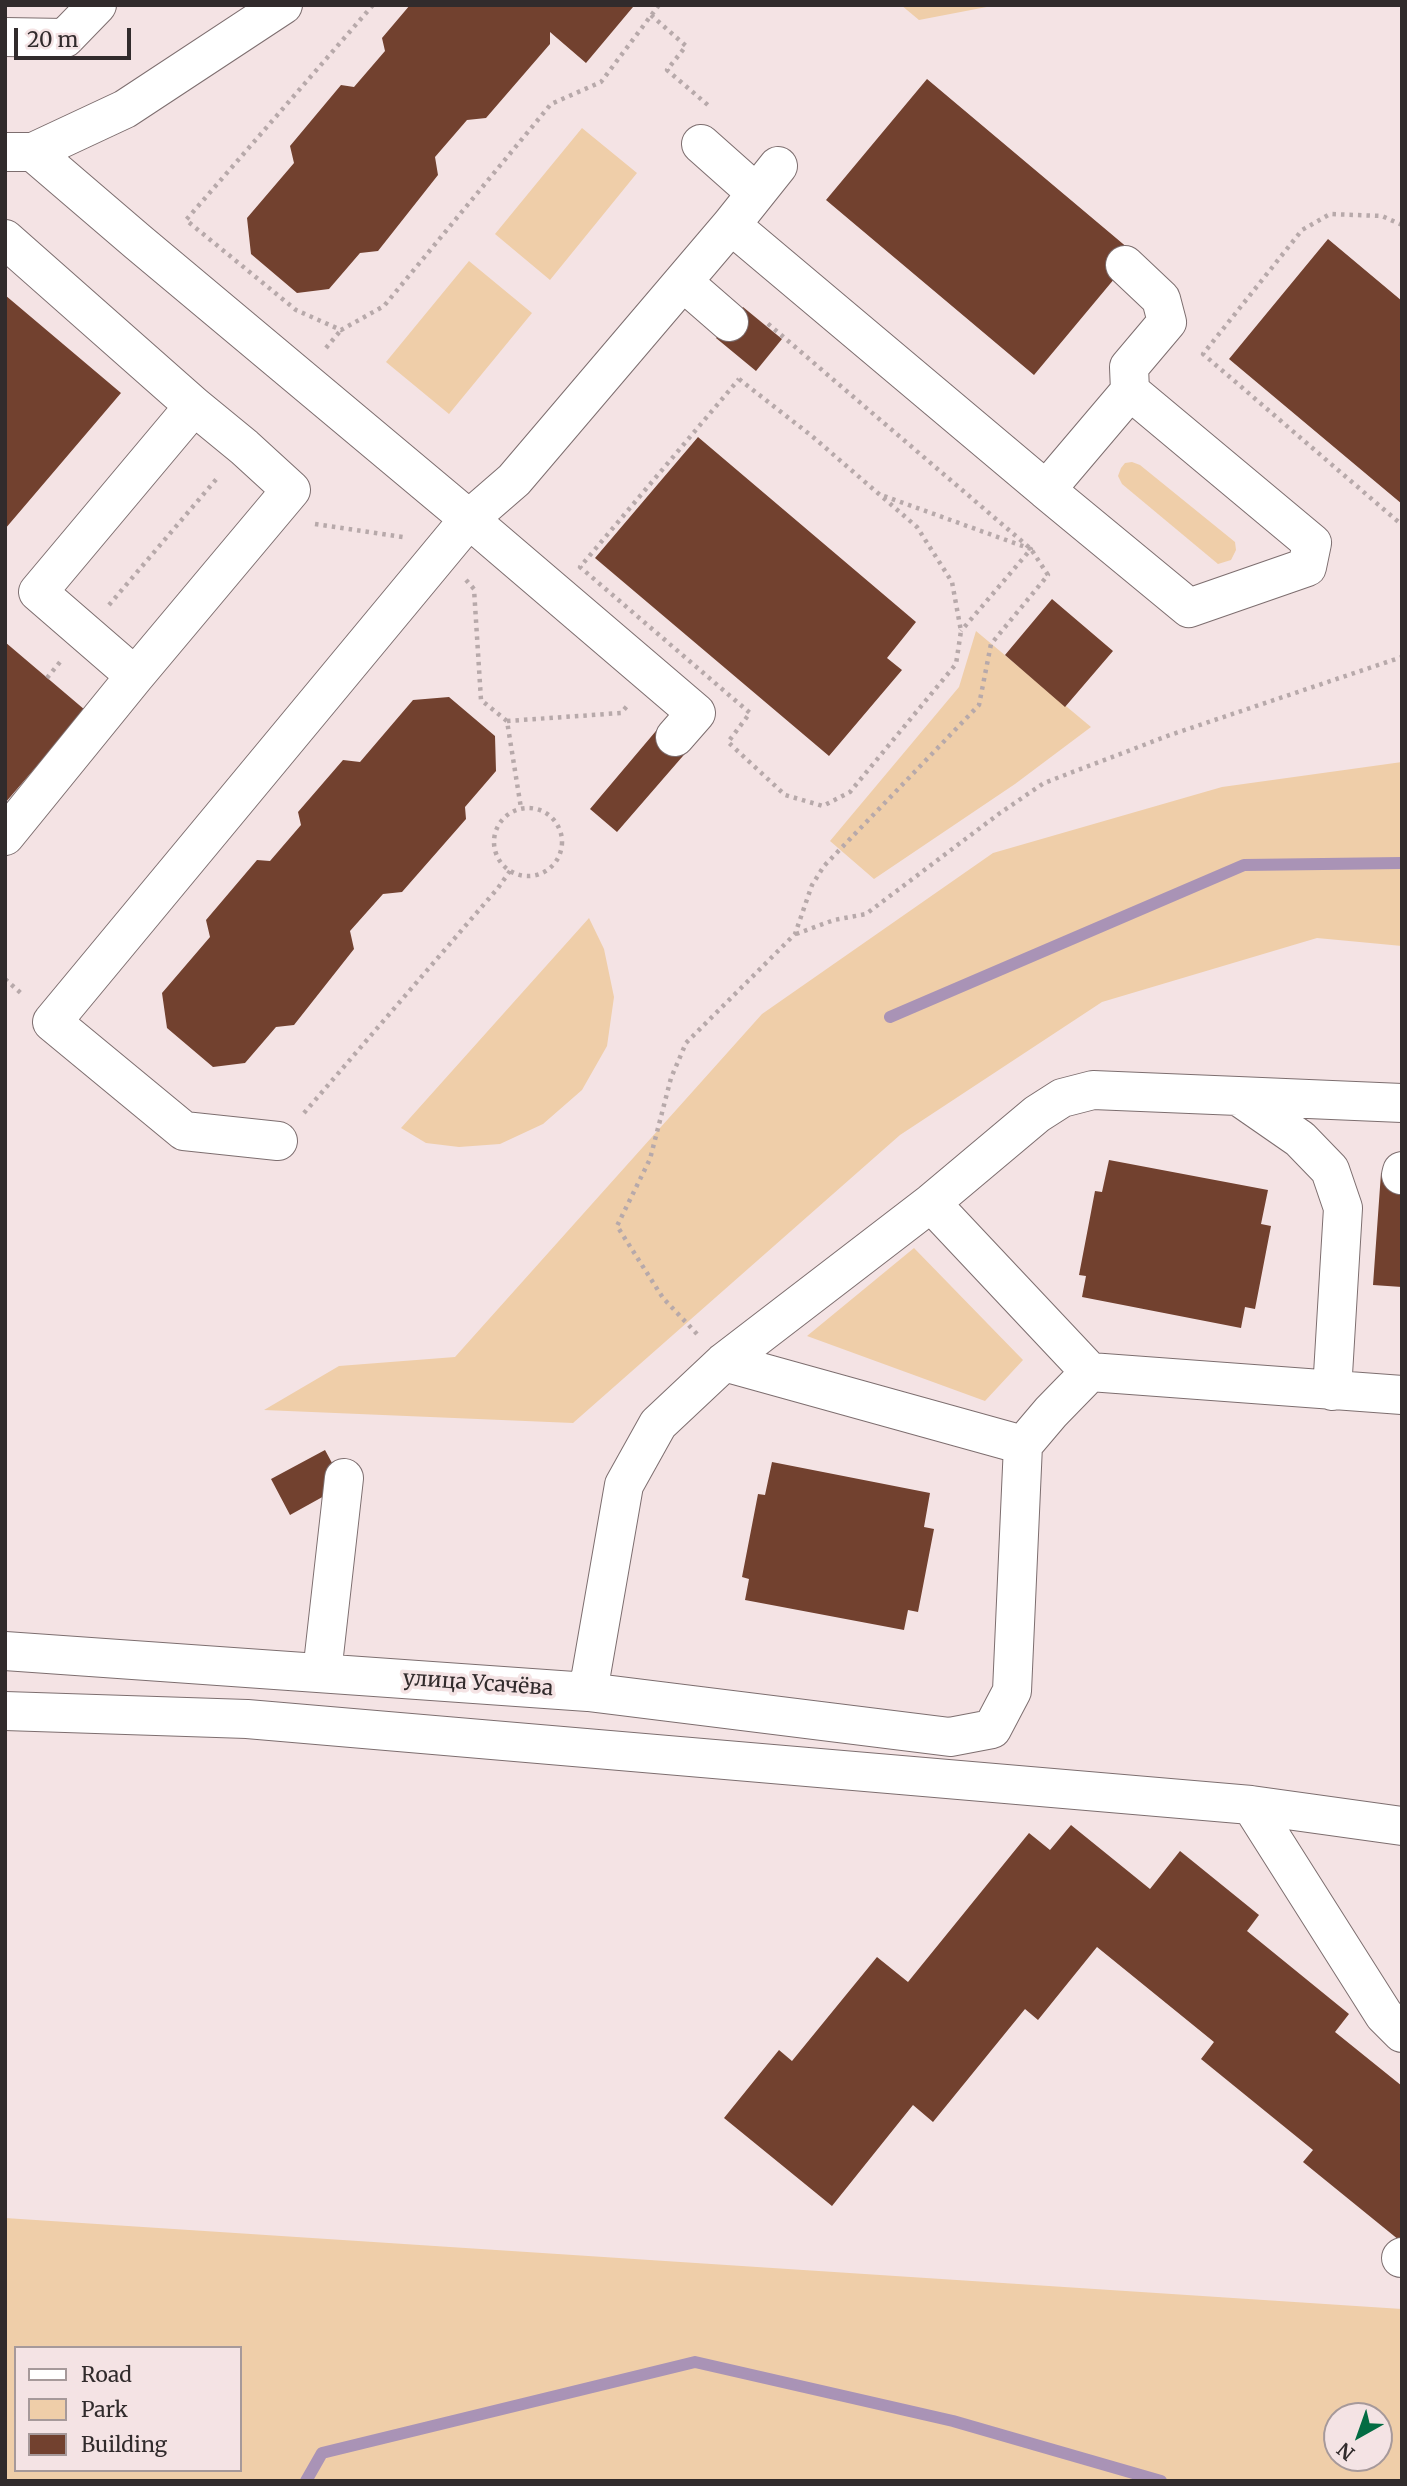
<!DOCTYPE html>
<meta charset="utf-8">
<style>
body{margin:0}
#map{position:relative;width:1407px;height:2486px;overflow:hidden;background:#f4e3e4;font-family:Merriweather,serif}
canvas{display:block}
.frame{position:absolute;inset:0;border:7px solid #312b2c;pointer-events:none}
.legend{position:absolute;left:14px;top:2346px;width:228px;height:126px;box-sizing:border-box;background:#f4e3e4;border:2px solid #a6999a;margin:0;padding:9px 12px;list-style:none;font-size:21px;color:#312b2c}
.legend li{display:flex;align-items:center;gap:14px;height:35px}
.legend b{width:35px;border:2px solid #a6999a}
.north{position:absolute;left:1323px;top:2402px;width:70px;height:70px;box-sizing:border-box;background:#f4e3e4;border:2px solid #a6999a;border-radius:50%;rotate:220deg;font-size:19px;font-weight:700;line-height:28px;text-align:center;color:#312b2c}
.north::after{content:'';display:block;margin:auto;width:24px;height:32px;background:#036c43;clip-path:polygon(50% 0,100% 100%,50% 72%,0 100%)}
.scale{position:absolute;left:14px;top:28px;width:117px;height:32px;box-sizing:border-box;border:4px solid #312b2c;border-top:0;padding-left:9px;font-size:21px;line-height:24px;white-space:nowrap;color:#312b2c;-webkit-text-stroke:5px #f4e3e4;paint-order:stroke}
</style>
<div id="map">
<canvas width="1407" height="2486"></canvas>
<div class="frame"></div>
<ul class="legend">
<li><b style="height:9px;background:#fff"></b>Road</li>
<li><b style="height:19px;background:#efcea9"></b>Park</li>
<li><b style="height:19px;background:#72412f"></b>Building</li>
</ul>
<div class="north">N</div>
<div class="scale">20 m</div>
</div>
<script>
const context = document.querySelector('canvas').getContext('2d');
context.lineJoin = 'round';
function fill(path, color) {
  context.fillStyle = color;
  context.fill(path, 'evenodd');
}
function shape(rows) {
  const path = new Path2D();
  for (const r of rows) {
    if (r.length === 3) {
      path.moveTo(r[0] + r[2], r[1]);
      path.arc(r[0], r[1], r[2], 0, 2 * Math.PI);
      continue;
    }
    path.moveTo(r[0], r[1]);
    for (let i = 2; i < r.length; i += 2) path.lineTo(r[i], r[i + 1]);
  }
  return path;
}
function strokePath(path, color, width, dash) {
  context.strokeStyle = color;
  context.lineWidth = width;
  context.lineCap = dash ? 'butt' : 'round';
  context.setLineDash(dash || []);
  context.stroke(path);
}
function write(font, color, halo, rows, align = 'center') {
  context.font = font + ' Merriweather,serif';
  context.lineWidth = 7;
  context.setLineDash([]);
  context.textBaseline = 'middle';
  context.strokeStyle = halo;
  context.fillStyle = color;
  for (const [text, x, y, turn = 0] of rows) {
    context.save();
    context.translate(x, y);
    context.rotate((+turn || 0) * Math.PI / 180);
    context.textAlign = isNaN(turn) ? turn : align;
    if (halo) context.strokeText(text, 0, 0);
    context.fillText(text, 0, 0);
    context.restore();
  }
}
const green = shape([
 [901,5,997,5,919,20],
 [582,128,637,173,550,280,495,234],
 [469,261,532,313,449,414,386,362],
 [1132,462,1140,465,1235,542,1236,550,1231,560,1218,564,1122,484,1118,476,1121,468,1125,463],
 [976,631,1091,727,1015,784,874,879,830,841,959,687],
 [1402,762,1402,946,1317,938,1102,1002,900,1135,573,1423,264,1410,339,1366,455,1357,762,1014,993,853,1222,787],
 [589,918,604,949,614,997,607,1046,582,1090,543,1124,500,1144,459,1147,426,1143,401,1128],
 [914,1248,1023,1360,985,1401,807,1336],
 [5,2218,1402,2309,1402,2481,5,2481],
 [16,2348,240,2348,240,2470,16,2470],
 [1337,2416,1379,2416,1379,2458,1337,2458]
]);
const stream = shape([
 [890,1017,1244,865,1402,863],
 [306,2481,322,2453,695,2362,953,2421,1161,2481]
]);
const building = shape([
 [410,5,630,5,633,7,586,63,550,32,550,44,486,118,467,120,435,157,438,175,378,251,360,253,329,289,297,293,251,254,247,218,294,163,290,146,341,85,354,87,385,51,382,38],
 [927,79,1135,254,1034,375,826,200],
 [1328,239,1402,301,1402,504,1229,359],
 [5,295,121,393,5,529],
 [743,307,782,339,756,371,716,338],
 [698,437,916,622,887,658,902,670,829,756,595,558],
 [1052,599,1113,651,1065,707,1005,655],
 [5,642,85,710,5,803],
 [449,697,495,736,496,771,465,807,466,819,402,892,383,894,350,931,354,949,294,1025,276,1027,245,1063,213,1067,167,1028,162,993,210,937,206,920,257,860,270,861,301,825,298,812,343,760,360,762,413,700],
 [661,725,689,749,617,832,590,809],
 [1109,1160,1268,1190,1261,1224,1271,1226,1255,1309,1245,1307,1241,1328,1082,1297,1086,1276,1079,1275,1088,1228,1095,1191,1102,1192],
 [1381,1173,1402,1175,1402,1287,1373,1285],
 [325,1450,344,1485,290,1515,271,1479],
 [772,1462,930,1493,924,1527,934,1529,918,1612,908,1610,904,1630,745,1600,749,1579,742,1577,758,1494,765,1495],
 [1071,1825,1150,1889,1180,1851,1259,1915,1247,1931,1349,2014,1335,2032,1402,2086,1402,2237,1399,2240,1303,2162,1313,2150,1201,2059,1214,2042,1097,1947,1038,2020,1025,2009,933,2122,913,2105,832,2206,724,2118,779,2050,792,2061,877,1957,908,1982,1029,1833,1050,1850]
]);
const path = shape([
 [373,5,186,220,296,310,341,330,384,306,551,104,601,82,659,5],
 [651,15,686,46,667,70,709,106],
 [1402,225,1382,216,1330,214,1302,230,1203,354,1402,525],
 [326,348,341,330],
 [739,379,813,437,917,527,952,582,961,631,956,664,850,792,823,806,785,795,728,742,750,713,580,567,739,379],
 [884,496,1031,549,961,631],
 [315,524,403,537],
 [466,580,474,589,481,700,507,721,521,808],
 [109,605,219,476],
 [47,678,60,662],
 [507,721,621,713,628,705],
 [528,842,34],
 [796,934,834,920,866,914,1000,813,1044,783,1170,735,1402,657],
 [5,979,23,995],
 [304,1113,498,888,510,871],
 [697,1334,663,1298,617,1226,650,1159,671,1078,686,1043,795,934,812,885,824,866,979,705,991,644,1048,575,1031,549,766,322]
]);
const minor = shape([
 [5,37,65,38,97,5],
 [701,144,755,192],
 [5,152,33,152,125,109,283,5],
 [33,152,138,242,469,519,696,713,675,737],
 [731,225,1046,490,1130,391,1312,543,1307,567,1189,608,1046,490],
 [5,239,194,406,38,592,135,676,5,836],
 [1125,265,1161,299,1167,322,1129,367,1130,391],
 [683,282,729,322],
 [135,676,291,490,244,447,194,406],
 [1238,1096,1402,1103],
 [278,1141,184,1131,52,1022,469,519,514,480,731,225,778,166],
 [1401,1175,1402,1171],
 [931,1203,1090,1372,1402,1395],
 [1023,1445,1051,1412,1090,1372],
 [5,1651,588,1692,950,1737,992,1729,1012,1691,1023,1445,724,1362],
 [322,1673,344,1478],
 [588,1692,624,1485,658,1424,724,1362,931,1203,1037,1114,1062,1098,1093,1090,1238,1096,1300,1139,1330,1170,1343,1208,1332,1391],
 [5,1711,247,1719,1251,1805,1384,2015,1402,2033],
 [1251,1805,1402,1826],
 [1401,2258,1402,2257]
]);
const streetNames = [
 ["улица Усачёва",478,1684,4]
];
fill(green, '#efcea9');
strokePath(stream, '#a993b6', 12);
fill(building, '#72412f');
strokePath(minor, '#7d6e6f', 40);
strokePath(path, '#b7a9aa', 4.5, [3.5, 5]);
strokePath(minor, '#fff', 38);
write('21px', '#312b2c', '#f4e3e4', streetNames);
</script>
